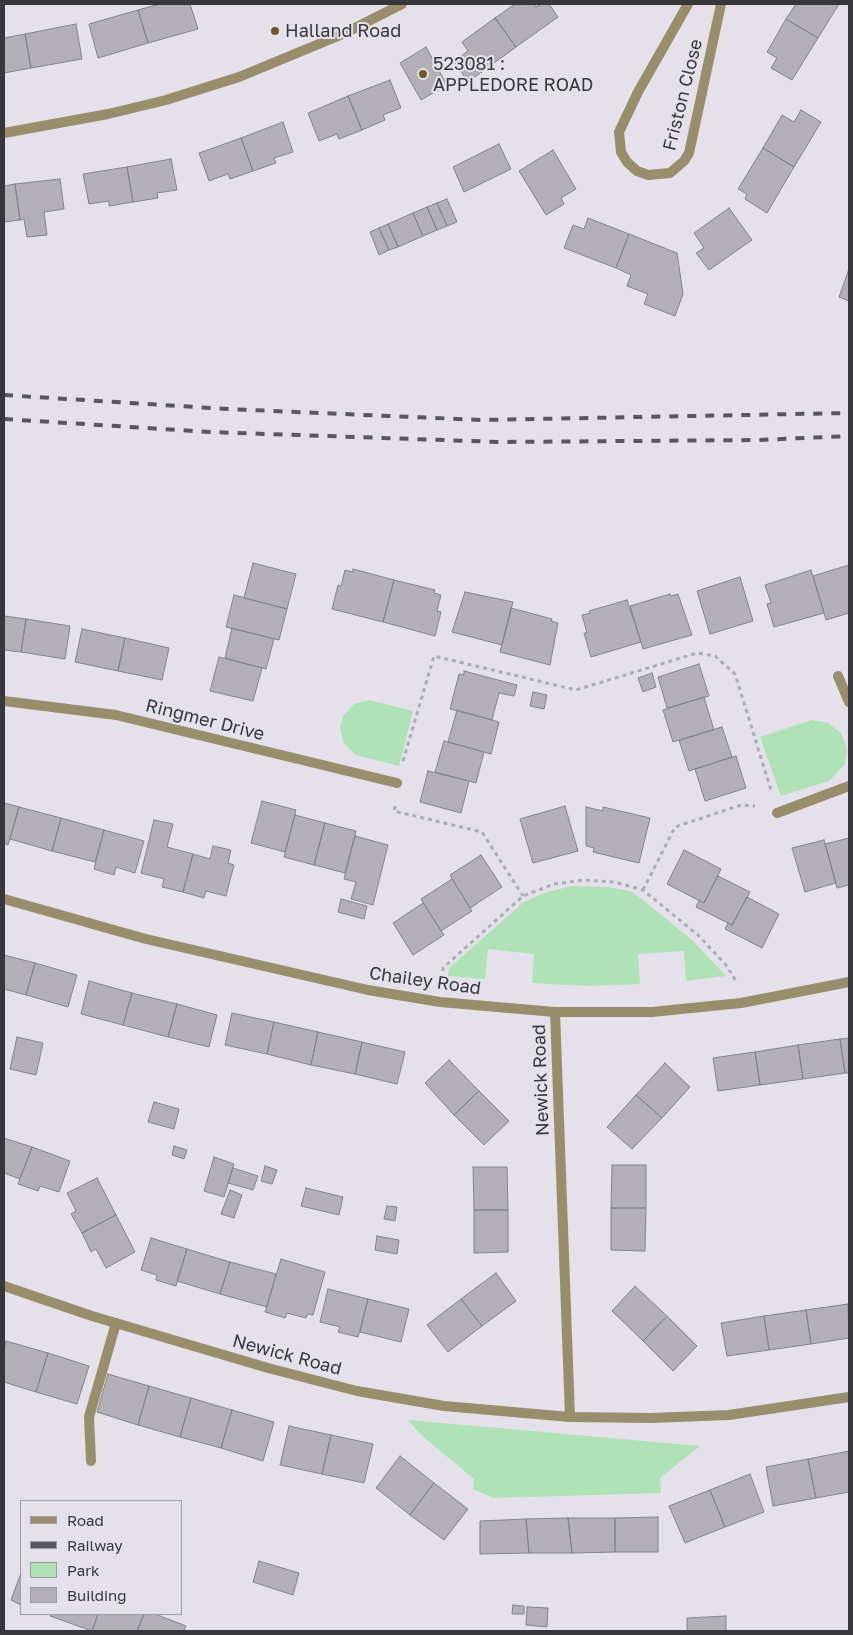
<!DOCTYPE html>
<style>
body{margin:0}
#map{position:relative;width:853px;height:1635px;overflow:hidden;background:#e4e1ea;font-family:"Golos Text",sans-serif}
canvas{display:block}
.frame{position:absolute;inset:0;border:5px solid #38373b;pointer-events:none}
.legend{position:absolute;left:20px;top:1500px;width:162px;height:115px;box-sizing:border-box;background:#e4e1ea;border:1px solid #9f9da4;margin:0;padding:6px 9px;list-style:none;font-size:15px;color:#38373b}
.legend li{display:flex;align-items:center;gap:10px;height:25px}
.legend b{width:25px;border:1px solid #9f9da4}
</style>
<div id="map">
<canvas width="853" height="1635"></canvas>
<div class="frame"></div>
<ul class="legend">
<li><b style="height:6px;background:#998e6c"></b>Road</li>
<li><b style="height:6px;background:#59575c"></b>Railway</li>
<li><b style="height:14px;background:#afe3b7"></b>Park</li>
<li><b style="height:14px;background:#b2afb7"></b>Building</li>
</ul>
</div>
<script>
const context = document.querySelector('canvas').getContext('2d');
context.lineJoin = 'round';
function fill(path, color) {
  context.fillStyle = color;
  context.fill(path, 'evenodd');
}
function shape(rows) {
  const path = new Path2D();
  for (const r of rows) {
    path.moveTo(r[0], r[1]);
    for (let i = 2; i < r.length; i += 2) path.lineTo(r[i], r[i + 1]);
  }
  return path;
}
function strokePath(path, color, width, dash) {
  context.strokeStyle = color;
  context.lineWidth = width;
  context.lineCap = dash ? 'butt' : 'round';
  context.setLineDash(dash || []);
  context.stroke(path);
}
function write(font, color, halo, rows, align = 'center') {
  context.font = font + ' "Golos Text",sans-serif';
  context.lineWidth = 4;
  context.setLineDash([]);
  context.textBaseline = 'middle';
  context.strokeStyle = halo;
  context.fillStyle = color;
  for (const [text, x, y, turn = 0] of rows) {
    context.save();
    context.translate(x, y);
    context.rotate((+turn || 0) * Math.PI / 180);
    context.textAlign = isNaN(turn) ? turn : align;
    if (halo) context.strokeText(text, 0, 0);
    context.fillText(text, 0, 0);
    context.restore();
  }
}
const green = shape([
 [370,700,413,711,399,766,356,755,343,742,340,726,344,715,354,704],
 [812,720,828,723,841,733,847,749,845,764,829,781,781,796,760,737],
 [572,886,608,887,629,891,638,896,692,940,726,976,686,981,684,951,638,954,640,984,589,986,532,983,534,954,488,949,485,979,448,976,449,968,524,902,547,892],
 [408,1420,700,1446,660,1478,661,1493,493,1498,473,1489,474,1479,421,1435]
]);
const building = shape([
 [160,4,190,4,198,29,148,43,138,10,160,4],
 [515,4,534,4,536,7,541,4,549,4,558,17,516,47,495,18,515,4],
 [796,4,839,4,818,38,786,19,796,4],
 [138,10,148,43,98,58,89,24,138,10],
 [495,18,516,47,468,82,454,61,468,51,462,42,495,18],
 [786,19,818,38,792,80,771,68,777,58,767,52,786,19],
 [76,24,82,59,31,68,25,34,76,24],
 [25,34,31,68,4,73,4,38,25,34],
 [426,47,447,85,421,100,400,63,426,47],
 [390,80,401,108,383,115,385,120,362,130,348,96,390,80],
 [348,96,362,130,339,139,337,134,319,141,308,113,348,96],
 [801,110,821,122,794,167,763,148,782,115,794,122,801,110],
 [283,122,293,152,274,158,276,163,253,171,241,138,283,122],
 [241,138,253,171,230,179,228,174,209,181,199,153,241,138],
 [499,144,511,169,464,192,453,167,499,144],
 [763,148,794,167,767,213,745,199,747,194,738,189,763,148],
 [553,150,576,189,561,198,564,204,546,215,519,171,553,150],
 [171,159,177,190,157,193,158,198,133,202,127,167,171,159],
 [127,167,133,202,109,206,109,201,89,204,83,174,127,167],
 [60,179,64,209,44,212,47,235,27,237,24,219,20,220,15,184,60,179],
 [15,184,20,220,4,222,4,186,15,184],
 [447,199,457,222,447,226,437,203,447,199],
 [437,203,447,226,437,230,427,207,437,203],
 [427,207,437,230,423,236,413,213,427,207],
 [729,208,752,240,709,270,696,253,704,248,694,233,729,208],
 [413,213,423,236,398,247,388,224,413,213],
 [588,218,629,234,616,268,564,248,573,225,584,229,588,218],
 [388,224,398,247,389,250,379,228,388,224],
 [379,228,389,250,379,255,370,232,379,228],
 [629,234,677,253,683,294,675,316,644,304,648,294,627,286,631,275,616,268,629,234],
 [849,269,849,301,839,297,849,269],
 [253,563,296,574,287,609,244,598,253,563],
 [849,565,849,613,826,620,813,576,849,565],
 [353,569,394,580,383,622,332,609,338,585,341,586,345,570,353,572,353,569],
 [811,570,824,613,774,627,767,604,771,603,765,585,811,570],
 [740,577,753,621,710,634,697,591,740,577],
 [394,580,435,590,434,593,441,595,437,611,441,612,435,636,383,622,394,580],
 [465,592,513,602,502,645,452,632,465,592],
 [670,594,671,596,678,594,692,635,643,649,630,606,670,594],
 [234,595,287,609,279,640,226,627,234,595],
 [627,600,641,642,591,657,584,633,587,633,582,615,590,613,589,611,627,600],
 [511,608,552,619,551,621,558,623,550,665,500,652,511,608],
 [4,616,26,619,21,652,4,650,4,616],
 [26,619,70,626,65,659,21,652,26,619],
 [232,628,274,639,266,669,225,658,232,628],
 [82,629,125,638,118,671,75,662,82,629],
 [125,638,169,648,162,680,118,671,125,638],
 [219,657,262,668,253,701,210,691,219,657],
 [699,664,709,696,667,708,658,677,699,664],
 [464,671,517,685,514,696,499,693,492,720,450,709,459,674,464,675,464,671],
 [652,673,656,687,643,692,638,678,652,673],
 [533,692,547,695,544,709,530,706,533,692],
 [704,697,714,730,673,742,663,710,704,697],
 [457,710,499,722,491,754,448,742,457,710],
 [722,727,732,757,689,771,679,740,722,727],
 [444,741,484,752,476,783,435,772,444,741],
 [736,756,746,788,705,801,695,769,736,756],
 [428,771,469,781,461,813,420,802,428,771],
 [262,801,296,810,285,852,251,843,262,801],
 [4,803,19,807,8,845,4,843,4,803],
 [565,806,578,851,533,863,520,819,565,806],
 [19,807,61,818,52,851,10,839,19,807],
 [586,807,603,811,603,807,650,818,639,863,593,852,594,848,586,846,586,807],
 [295,815,325,823,314,865,284,857,295,815],
 [61,818,104,830,95,862,52,851,61,818],
 [154,820,173,824,167,847,193,854,183,892,162,887,164,879,141,873,154,820],
 [325,823,356,831,345,873,314,865,325,823],
 [104,830,144,841,135,873,116,867,114,875,94,869,104,830],
 [355,836,388,845,373,905,351,899,356,882,344,879,355,836],
 [849,838,849,885,837,888,825,844,849,838],
 [824,840,836,883,805,892,792,848,824,840],
 [213,846,231,850,228,863,234,865,226,896,206,891,204,898,183,892,193,854,210,859,213,846],
 [684,850,721,869,704,903,667,884,684,850],
 [481,855,502,887,470,908,450,875,481,855],
 [718,876,750,892,732,925,696,907,699,900,704,903,718,876],
 [452,879,472,911,441,931,421,899,452,879],
 [747,897,779,914,762,948,725,929,728,923,732,925,747,897],
 [341,899,367,906,364,919,338,912,341,899],
 [423,903,444,935,413,955,393,923,423,903],
 [4,955,35,963,26,995,4,989,4,955],
 [35,963,77,975,68,1007,26,995,35,963],
 [89,981,132,993,123,1025,81,1014,89,981],
 [132,993,177,1004,168,1037,123,1025,132,993],
 [177,1004,217,1015,209,1047,168,1037,177,1004],
 [232,1013,274,1022,267,1054,225,1045,232,1013],
 [274,1022,318,1032,311,1065,267,1054,274,1022],
 [318,1032,362,1042,355,1074,311,1065,318,1032],
 [17,1037,43,1043,36,1075,10,1069,17,1037],
 [849,1038,849,1073,845,1073,840,1039,849,1038],
 [840,1039,845,1073,803,1079,798,1045,840,1039],
 [362,1042,405,1052,397,1084,355,1074,362,1042],
 [798,1045,803,1079,760,1085,755,1052,798,1045],
 [755,1052,760,1085,718,1091,713,1058,755,1052],
 [449,1060,479,1091,454,1115,425,1083,449,1060],
 [665,1063,690,1087,662,1118,636,1095,665,1063],
 [479,1091,509,1121,484,1145,454,1115,479,1091],
 [636,1095,662,1118,632,1149,607,1127,636,1095],
 [154,1102,179,1109,174,1129,148,1122,154,1102],
 [4,1138,32,1147,20,1179,4,1173,4,1138],
 [174,1146,187,1150,184,1159,172,1155,174,1146],
 [32,1147,70,1161,59,1192,40,1186,38,1191,18,1184,32,1147],
 [214,1157,234,1164,224,1197,204,1191,214,1157],
 [612,1165,646,1165,646,1208,611,1208,612,1165],
 [265,1166,277,1170,272,1184,261,1181,265,1166],
 [473,1167,507,1167,508,1210,474,1210,473,1167],
 [233,1168,258,1176,253,1190,228,1183,233,1168],
 [97,1178,116,1215,82,1233,71,1214,76,1211,67,1193,97,1178],
 [306,1188,343,1197,339,1215,301,1206,306,1188],
 [230,1190,242,1195,234,1218,221,1214,230,1190],
 [387,1206,397,1207,395,1221,384,1219,387,1206],
 [611,1208,646,1208,645,1251,611,1250,611,1208],
 [474,1210,508,1210,508,1252,474,1253,474,1210],
 [116,1215,135,1252,106,1268,96,1249,91,1252,82,1233,116,1215],
 [377,1236,399,1240,397,1254,375,1250,377,1236],
 [151,1238,187,1249,176,1286,156,1280,157,1275,141,1270,151,1238],
 [187,1249,230,1262,220,1294,177,1281,187,1249],
 [281,1259,325,1272,313,1315,308,1314,306,1318,287,1313,285,1318,265,1312,281,1259],
 [230,1262,276,1274,267,1307,220,1294,230,1262],
 [496,1273,516,1301,482,1326,461,1299,496,1273],
 [635,1286,667,1316,643,1341,612,1311,635,1286],
 [328,1289,368,1299,358,1337,338,1332,340,1327,320,1322,328,1289],
 [368,1299,409,1309,401,1342,360,1332,368,1299],
 [461,1299,482,1326,448,1352,427,1325,461,1299],
 [848,1304,849,1338,811,1344,806,1310,848,1304],
 [806,1310,811,1344,769,1350,764,1316,806,1310],
 [667,1316,697,1346,673,1371,643,1341,667,1316],
 [764,1316,769,1350,727,1356,721,1323,764,1316],
 [6,1341,48,1353,36,1392,4,1382,4,1349,6,1341],
 [48,1353,89,1366,77,1404,36,1392,48,1353],
 [108,1374,149,1386,138,1425,97,1412,108,1374],
 [149,1386,191,1398,180,1437,138,1425,149,1386],
 [191,1398,232,1410,221,1448,180,1437,191,1398],
 [232,1410,274,1422,263,1461,221,1448,232,1410],
 [289,1426,331,1435,322,1474,280,1465,289,1426],
 [331,1435,373,1444,364,1483,322,1474,331,1435],
 [849,1451,849,1492,816,1498,808,1459,849,1451],
 [400,1456,434,1483,410,1515,376,1488,400,1456],
 [808,1459,816,1498,773,1506,766,1467,808,1459],
 [750,1474,764,1512,725,1527,710,1490,750,1474],
 [434,1483,468,1509,444,1540,410,1515,434,1483],
 [710,1490,725,1527,685,1543,669,1506,710,1490],
 [658,1517,658,1552,615,1552,615,1518,658,1517],
 [568,1518,615,1518,615,1552,572,1553,568,1518],
 [568,1518,572,1553,529,1553,526,1519,568,1518],
 [526,1519,529,1553,480,1554,480,1521,526,1519],
 [259,1561,299,1573,293,1595,253,1582,259,1561],
 [21,1573,21,1605,11,1600,21,1573],
 [513,1605,524,1606,524,1614,512,1614,513,1605],
 [527,1607,548,1608,547,1627,526,1625,527,1607],
 [51,1614,98,1614,92,1631,50,1616,51,1614],
 [98,1614,144,1614,137,1631,92,1631,98,1614],
 [144,1614,155,1614,186,1626,184,1631,137,1631,144,1614],
 [726,1616,726,1631,687,1631,687,1618,726,1616]
]);
const path = shape([
 [403,761,434,656,576,690,697,653,715,656,735,674,771,790],
 [395,806,394,811,482,832,523,896],
 [643,890,675,827,741,805,755,806],
 [442,979,443,968,523,896,554,884,584,880,614,882,643,890,698,935,726,965,736,981]
]);
const lane = shape([
 [838,676,849,702],
 [91,1461,89,1417,116,1323]
]);
const street = shape([
 [688,4,638,92,619,132,621,152,627,162,637,171,648,175,670,173,684,161,689,153,721,4],
 [4,133,108,114,166,100,239,77,343,34,402,4],
 [4,701,116,715,397,783],
 [777,813,849,786],
 [4,899,146,939,368,990,440,1002,555,1012,652,1012,741,1003,849,982],
 [555,1012,570,1417],
 [4,1286,92,1316,268,1368,357,1391,444,1406,570,1417,651,1418,729,1415,849,1397]
]);
const rail = shape([
 [4,395,227,409,482,420,849,413],
 [4,419,210,432,500,442,758,440,849,436]
]);
const markers = [
 [275,31,5,"#6d5827"],
 [423,74,5,"#6d5827"]
];
const poiNames = [
 ["Halland Road",285,31],
 ["523081 :",433,64],
 ["APPLEDORE ROAD",433,85]
];
const streetNames = [
 ["Friston Close",683,95,-76],
 ["Ringmer Drive",205,720,14],
 ["Chailey Road",425,981,8],
 ["Newick Road",541,1080,-92],
 ["Newick Road",287,1355,15]
];
fill(green, '#afe3b7');
fill(building, '#b2afb7');
strokePath(building, '#84828a', 1);
strokePath(path, '#afadb4', 3, [4, 4]);
strokePath(lane, '#998e6c', 10);
strokePath(street, '#998e6c', 10);
strokePath(rail, '#59575c', 4, [9, 9]);
for (const [x, y, r, color] of markers) {
  const dot = new Path2D();
  dot.arc(x, y, r, 0, 2 * Math.PI);
  context.fillStyle = color;
  context.fill(dot);
  strokePath(dot, '#e4e1ea', 2);
}
write('18px', '#38373b', '#e4e1ea', poiNames, 'left');
write('18px', '#38373b', '#e4e1ea', streetNames);
</script>
